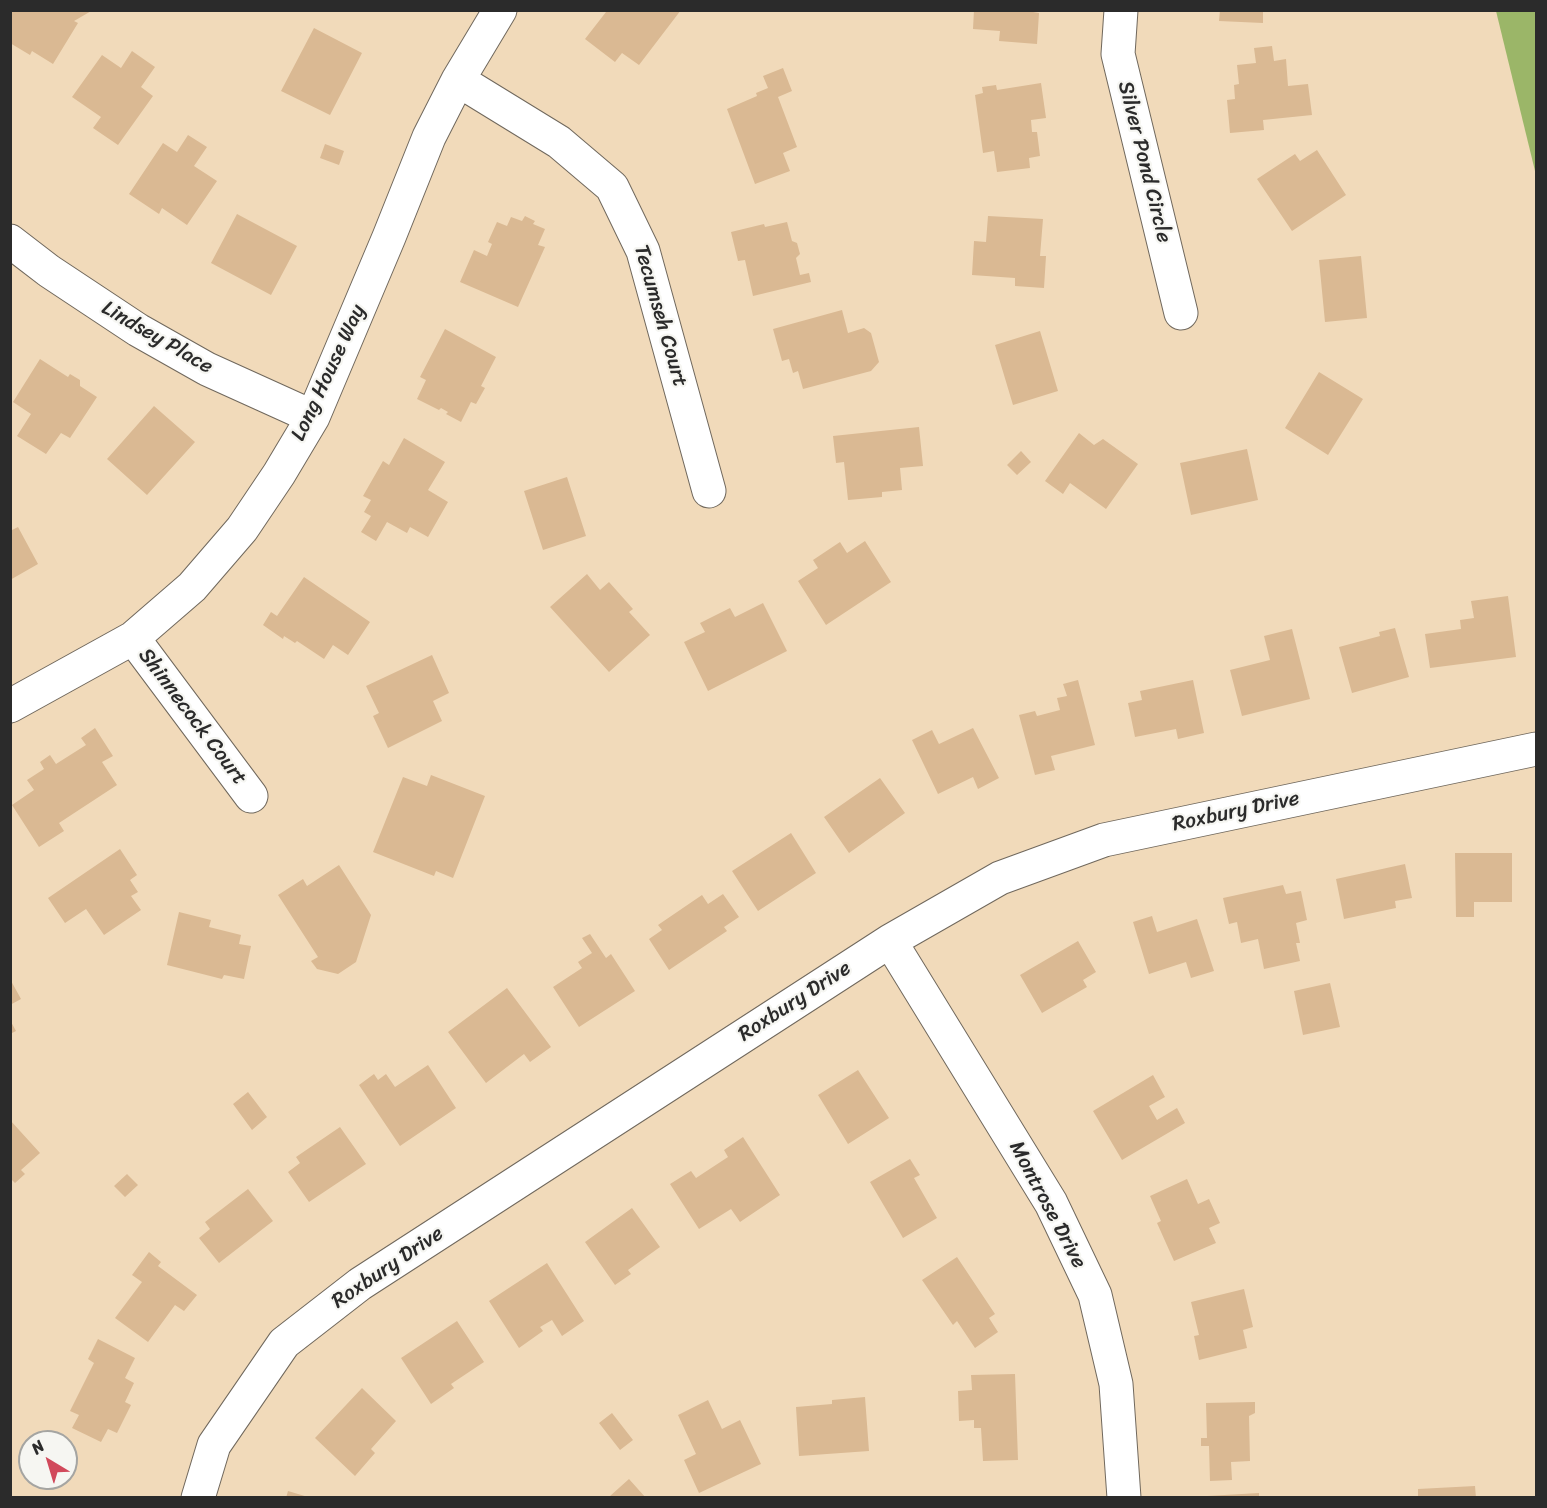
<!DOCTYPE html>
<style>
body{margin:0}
#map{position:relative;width:1547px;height:1508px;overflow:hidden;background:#f1daba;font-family:Sriracha,sans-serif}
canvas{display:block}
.frame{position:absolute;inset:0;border:12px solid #2b2b2b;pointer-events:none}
.north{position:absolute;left:18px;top:1430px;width:60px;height:60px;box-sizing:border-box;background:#f6f6f2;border:2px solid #a5a5a2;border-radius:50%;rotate:322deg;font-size:16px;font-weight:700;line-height:24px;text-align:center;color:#2b2b2b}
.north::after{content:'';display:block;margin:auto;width:21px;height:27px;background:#d1495b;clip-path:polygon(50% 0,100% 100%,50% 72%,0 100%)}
</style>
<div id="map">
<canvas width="1547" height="1508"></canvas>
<div class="frame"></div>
<div class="north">N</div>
</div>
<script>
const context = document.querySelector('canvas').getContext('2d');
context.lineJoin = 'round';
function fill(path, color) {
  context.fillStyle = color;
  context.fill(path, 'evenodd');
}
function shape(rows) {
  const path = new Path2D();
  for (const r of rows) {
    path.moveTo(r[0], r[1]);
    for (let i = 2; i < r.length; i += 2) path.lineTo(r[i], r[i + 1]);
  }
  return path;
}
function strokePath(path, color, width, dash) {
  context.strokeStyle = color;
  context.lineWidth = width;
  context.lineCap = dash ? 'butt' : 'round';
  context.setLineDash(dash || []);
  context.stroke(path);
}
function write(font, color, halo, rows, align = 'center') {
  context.font = font + ' Sriracha,sans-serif';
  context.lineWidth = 4.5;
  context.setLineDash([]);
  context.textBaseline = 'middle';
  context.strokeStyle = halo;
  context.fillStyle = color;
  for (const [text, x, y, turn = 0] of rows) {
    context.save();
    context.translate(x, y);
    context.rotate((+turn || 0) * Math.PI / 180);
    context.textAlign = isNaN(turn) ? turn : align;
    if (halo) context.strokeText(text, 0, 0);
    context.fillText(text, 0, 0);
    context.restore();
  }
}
const forest = shape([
 [1496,11,1536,11,1536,175]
]);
const building = shape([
 [10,10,93,10,74,21,78,23,53,64,32,51,30,55,10,43],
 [604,10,681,10,639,65,622,53,615,62,585,39,606,12],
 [974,10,1033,10,1033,12,1039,13,1037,44,999,41,1000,31,973,29],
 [1220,10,1263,10,1263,23,1219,21],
 [314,28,362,53,330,115,281,91],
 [1272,46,1274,61,1286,59,1288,86,1308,84,1312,115,1263,120,1264,130,1230,133,1227,100,1235,99,1234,85,1239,84,1237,65,1256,63,1254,48],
 [132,51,155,67,141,87,153,96,118,145,93,128,101,117,72,97,102,55,121,68],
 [783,68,792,91,778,97,797,147,783,153,790,171,755,184,727,109,757,96,756,93,768,88,763,76],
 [1041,83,1046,118,1031,120,1032,132,1037,132,1040,156,1029,158,1030,168,997,172,994,151,983,153,975,95,983,93,982,87,996,85,997,90],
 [188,135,207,147,194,166,217,181,187,225,162,208,159,214,129,194,163,143,177,152],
 [325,144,344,151,339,165,320,158],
 [1317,150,1346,195,1292,231,1257,179,1295,154,1300,161],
 [237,214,297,246,271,295,211,263],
 [525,216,535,221,533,224,545,229,538,245,545,247,518,307,460,282,474,250,487,256,492,244,488,242,497,222,507,226,511,217,522,221],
 [988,216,1043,219,1040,256,1046,256,1044,288,1015,286,1015,278,972,275,974,241,986,242],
 [787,222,792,241,797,243,800,254,796,258,800,275,809,273,811,282,753,296,745,260,738,261,731,232,764,224,765,227],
 [1361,256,1367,318,1325,322,1319,260],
 [842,310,848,333,864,328,871,333,879,362,871,371,803,389,798,371,793,373,789,359,782,361,773,329],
 [445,329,496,357,481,386,485,388,476,404,471,402,461,422,446,414,448,412,441,408,439,410,417,399,426,380,420,377],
 [1040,331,1058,391,1013,405,995,345],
 [40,359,68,377,70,374,80,380,80,386,97,397,70,438,61,433,46,454,17,436,31,414,13,402],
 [1319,372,1363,399,1328,455,1285,428],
 [154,406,195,442,147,495,107,459],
 [919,427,923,466,900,468,902,490,882,492,882,497,848,500,844,462,836,463,833,436],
 [1079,433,1094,445,1103,439,1138,464,1106,509,1070,483,1063,494,1045,481],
 [404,438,445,462,428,490,448,502,428,537,410,527,407,533,387,522,376,541,361,532,371,516,364,512,371,500,363,496,383,461,389,465],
 [1247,449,1258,500,1191,515,1180,463],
 [1021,451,1031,462,1017,475,1007,465],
 [567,477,586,536,543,550,524,491],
 [18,527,38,564,10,580,10,531],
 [865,541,891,582,826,625,798,581,818,568,813,560,840,542,847,553],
 [587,574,600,590,609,582,633,609,629,612,650,635,609,672,550,607],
 [304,577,370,622,348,655,333,645,324,659,297,641,295,643,284,636,283,639,263,625,271,612,277,616],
 [1508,596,1516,657,1430,668,1425,634,1461,629,1460,620,1474,618,1471,601],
 [763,603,787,651,708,691,684,642,705,632,700,623,730,608,735,617],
 [1395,628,1409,677,1352,693,1339,647,1380,636,1379,632],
 [1292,629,1310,699,1242,716,1230,670,1270,660,1264,636],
 [432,655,449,693,433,701,442,721,388,748,373,716,379,713,366,686],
 [1078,680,1095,745,1051,756,1055,770,1035,775,1019,715,1035,711,1037,716,1060,710,1057,698,1067,696,1063,684],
 [1193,680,1204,733,1178,739,1176,729,1135,737,1128,703,1142,700,1140,691],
 [95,728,113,756,102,762,117,785,59,823,64,831,39,847,12,805,34,790,27,780,44,769,40,762,50,755,56,764,86,745,81,738],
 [973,728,999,778,978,789,973,777,938,794,912,740,932,730,939,744],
 [431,775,485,796,453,878,436,871,434,876,373,852,403,777,427,786],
 [880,778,905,813,849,853,824,817],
 [791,833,816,873,758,911,732,871],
 [120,849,137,875,130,880,138,892,131,896,141,910,104,935,86,909,65,923,48,898],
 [1455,853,1512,853,1512,902,1474,902,1474,917,1456,917],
 [1405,864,1412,898,1395,901,1396,908,1344,919,1336,879],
 [339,865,371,915,356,962,338,974,317,969,311,961,318,957,278,895,303,879,307,886],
 [1283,885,1286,894,1301,891,1307,920,1296,923,1300,943,1296,943,1300,961,1264,969,1258,939,1241,943,1237,922,1229,924,1223,898],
 [723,894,739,917,724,927,727,931,669,970,649,939,662,930,658,925,702,895,708,904],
 [179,912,211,920,209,927,241,935,239,944,251,946,244,979,224,975,222,979,167,965],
 [1152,916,1157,932,1197,919,1214,971,1191,978,1186,962,1149,974,1133,922],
 [590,934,606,958,611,954,635,991,579,1027,553,987,582,968,578,962,592,953,582,938],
 [1078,941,1096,972,1083,980,1087,987,1042,1013,1020,975],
 [10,979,21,999,10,1005],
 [1330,983,1340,1027,1303,1035,1294,991],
 [507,988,551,1047,530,1062,524,1054,486,1083,448,1032],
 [10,1020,16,1031,10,1034],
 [428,1065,456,1108,400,1146,359,1085,374,1074,378,1080,386,1074,395,1087],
 [858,1070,889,1118,848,1144,818,1095],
 [1153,1075,1165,1097,1149,1106,1157,1120,1177,1108,1185,1123,1122,1160,1093,1111],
 [248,1092,267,1117,252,1130,233,1104],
 [10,1120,40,1153,21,1170,25,1174,15,1183,10,1178],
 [340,1127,366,1164,309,1202,288,1172,300,1163,296,1157],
 [743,1137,780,1195,740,1222,731,1209,699,1229,670,1184,691,1171,696,1178,728,1157,724,1150],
 [910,1159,920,1175,914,1178,937,1218,903,1238,870,1182],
 [127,1174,138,1185,125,1197,114,1186],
 [1187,1179,1198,1204,1209,1199,1220,1223,1209,1228,1216,1243,1174,1261,1157,1223,1161,1221,1150,1196],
 [248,1189,273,1221,219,1263,199,1238,210,1229,205,1222],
 [632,1208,660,1247,628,1270,631,1274,615,1285,585,1242],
 [149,1252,161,1262,158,1266,197,1295,184,1311,175,1305,148,1342,115,1318,142,1282,132,1275],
 [957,1257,995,1314,989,1318,998,1332,975,1348,957,1321,953,1325,922,1280],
 [547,1263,584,1321,562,1336,552,1320,540,1327,543,1331,519,1348,489,1301],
 [1244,1289,1253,1327,1243,1330,1247,1348,1199,1360,1194,1336,1199,1335,1191,1302],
 [457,1321,484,1362,451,1384,454,1388,431,1404,401,1358],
 [98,1339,135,1358,125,1378,134,1383,125,1402,131,1405,117,1433,108,1429,101,1442,72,1428,79,1415,70,1411,94,1363,88,1359],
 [1015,1374,1018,1460,983,1461,981,1428,974,1428,974,1420,959,1421,958,1391,972,1390,971,1375],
 [362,1388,396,1421,371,1449,375,1453,355,1476,315,1438],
 [865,1397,869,1451,799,1456,796,1407,832,1404,832,1400],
 [708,1400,722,1429,740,1420,761,1464,699,1493,684,1460,696,1454,678,1415],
 [1255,1402,1255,1413,1249,1416,1250,1461,1231,1462,1232,1480,1210,1481,1209,1446,1201,1446,1201,1438,1207,1438,1206,1403],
 [612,1413,633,1440,620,1450,599,1423],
 [629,1479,646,1498,611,1498,610,1496],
 [1475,1486,1476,1498,1418,1498,1418,1489],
 [288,1491,308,1497,308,1498,286,1498],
 [1259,1493,1259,1498,1207,1498,1207,1496]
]);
const minor = shape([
 [1121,10,1118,54,1181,313],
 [458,80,559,142,612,187,643,251,709,491],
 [10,241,49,271,138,330,207,369,313,417],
 [133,638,251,796],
 [10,706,133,638,192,587,242,529,279,474,313,417,389,237,429,137,458,80,500,10],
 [890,941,1051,1203,1095,1295,1116,1384,1124,1498],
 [198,1498,214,1445,284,1343,360,1284,890,941,1000,878,1104,840,1536,749]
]);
const streetNames = [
 ["Silver Pond Circle",1144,162,76],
 ["Tecumseh Court",660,316,74],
 ["Lindsey Place",157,338,30],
 ["Long House Way",329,373,-65],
 ["Shinnecock Court",192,717,53],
 ["Roxbury Drive",1236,812,-12],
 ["Roxbury Drive",795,1002,-33],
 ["Montrose Drive",1047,1205,62],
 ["Roxbury Drive",388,1268,-34]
];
fill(forest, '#9bb668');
fill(building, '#dab993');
strokePath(minor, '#70685d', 35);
strokePath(minor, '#fff', 33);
write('21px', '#2b2b2b', '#f6f6f2', streetNames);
</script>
